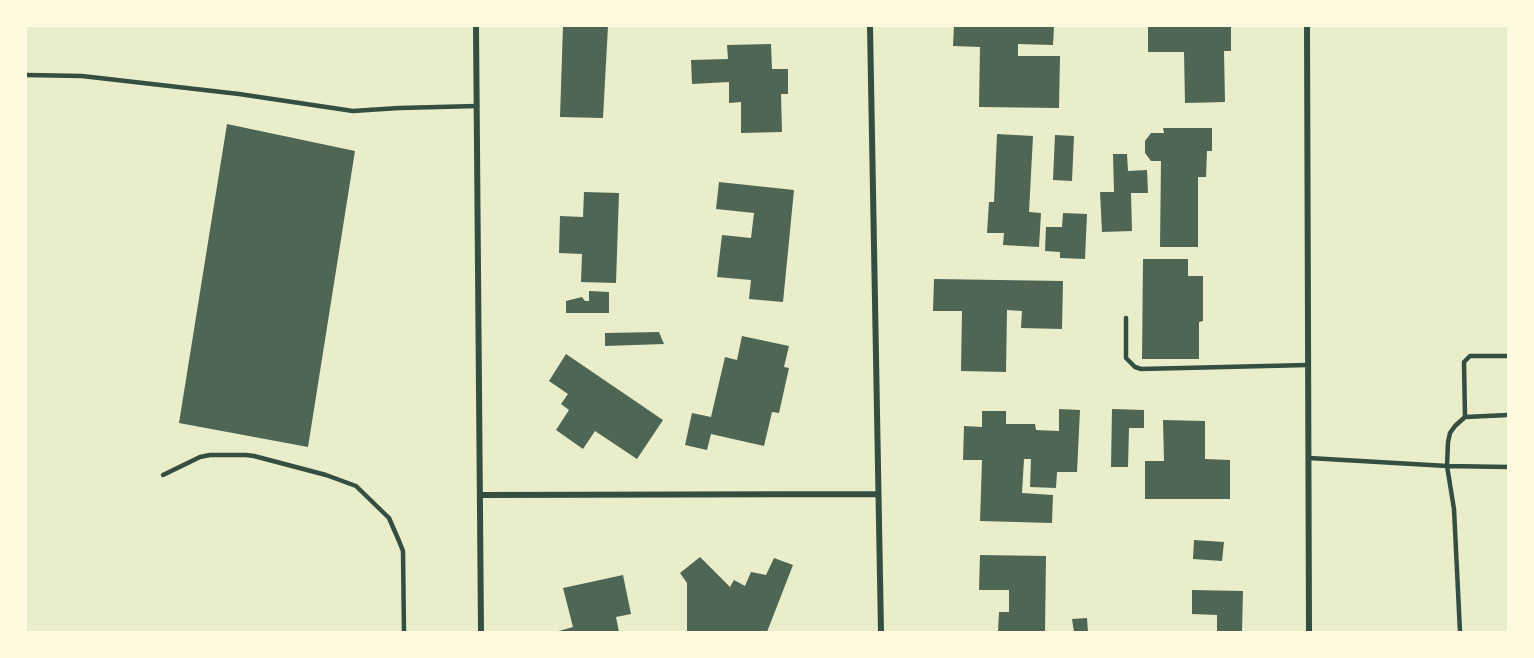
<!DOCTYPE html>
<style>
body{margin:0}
#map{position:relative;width:1534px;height:658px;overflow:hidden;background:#e9edc9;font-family:Montserrat,sans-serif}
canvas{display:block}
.frame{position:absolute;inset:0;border:27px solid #fefae0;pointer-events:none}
</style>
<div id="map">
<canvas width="1534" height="658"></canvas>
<div class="frame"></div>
</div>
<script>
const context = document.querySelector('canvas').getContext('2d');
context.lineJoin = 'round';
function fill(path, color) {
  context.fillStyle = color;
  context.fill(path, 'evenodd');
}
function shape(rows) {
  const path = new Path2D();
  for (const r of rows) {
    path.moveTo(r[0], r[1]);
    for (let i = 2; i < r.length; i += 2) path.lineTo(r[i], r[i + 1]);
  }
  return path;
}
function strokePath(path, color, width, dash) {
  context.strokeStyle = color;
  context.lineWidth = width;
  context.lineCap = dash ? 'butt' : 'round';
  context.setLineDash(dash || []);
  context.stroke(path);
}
const building = shape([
 [563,26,608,26,603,118,560,117],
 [954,26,1054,26,1053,45,1018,44,1018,56,1060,56,1059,108,979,107,980,47,953,46],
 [1148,26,1231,26,1231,51,1224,51,1225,102,1185,103,1184,52,1148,52],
 [771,44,772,69,788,69,788,94,781,94,782,132,741,133,741,102,729,103,729,82,692,84,691,60,728,59,727,45],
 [227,124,355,151,308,447,179,423],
 [1163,128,1212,128,1212,151,1207,151,1206,177,1198,177,1198,247,1160,247,1161,161,1151,161,1145,153,1145,141,1151,133,1164,133],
 [997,134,1033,136,1029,212,1041,213,1039,247,1003,245,1004,233,987,233,989,202,994,202],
 [1055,135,1074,136,1072,181,1053,180],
 [1113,154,1127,154,1128,171,1147,170,1148,193,1131,193,1132,231,1102,232,1100,192,1114,192],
 [719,182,794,190,783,302,749,299,751,280,717,277,722,235,751,238,754,213,716,209],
 [584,192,619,193,616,283,581,282,582,254,559,253,560,216,583,217],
 [1063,213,1087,214,1085,259,1060,258,1060,252,1045,251,1046,227,1062,227],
 [1143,259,1188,259,1188,276,1203,276,1203,321,1199,322,1199,359,1142,359],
 [934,279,1063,281,1062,329,1021,328,1022,311,1007,310,1006,372,961,371,962,311,933,311],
 [589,291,609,292,609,313,566,313,566,301,582,297,585,301,589,301],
 [659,332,664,344,605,346,605,333],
 [742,336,789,346,784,367,789,368,779,413,772,412,764,446,711,434,707,450,685,445,692,413,711,417,725,357,737,360],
 [566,354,663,420,637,459,595,431,583,449,556,430,569,410,561,404,568,394,549,381],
 [1059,409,1080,410,1077,472,1057,472,1056,488,1030,487,1031,459,1024,459,1022,493,1053,495,1052,523,980,521,982,460,963,460,964,426,982,427,982,411,1006,411,1006,424,1035,424,1036,430,1059,431],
 [1112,409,1144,410,1144,428,1129,428,1128,467,1111,467],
 [1163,420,1205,421,1205,459,1230,460,1230,499,1145,499,1145,461,1164,461],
 [1194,540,1224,542,1222,561,1193,559],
 [980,555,1046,556,1045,632,998,632,999,612,1009,612,1009,590,979,590],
 [700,557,730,587,734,580,745,586,751,572,766,575,774,558,793,565,767,632,687,632,687,583,680,573],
 [623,575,631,614,616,617,619,632,555,632,573,627,563,588],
 [1192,590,1243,591,1242,632,1217,632,1217,615,1192,614],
 [1087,618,1088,632,1074,632,1072,619]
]);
const service = shape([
 [26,75,82,76,239,94,353,111,399,108,477,106],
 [1126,318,1126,358,1135,367,1141,369,1308,365],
 [1465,417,1464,362,1470,356,1508,356],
 [1309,458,1447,466,1508,467],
 [163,475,200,457,210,455,246,455,254,456,326,475,356,486,389,518,399,541,403,551,404,632],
 [1460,632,1454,509,1447,466,1448,442,1450,433,1455,426,1465,417,1508,415]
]);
const minor = shape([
 [476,26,481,632],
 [870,26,881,632],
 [1307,26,1309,632],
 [480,495,878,494]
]);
fill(building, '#4f6655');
strokePath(service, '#344e41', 4.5);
strokePath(minor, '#344e41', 6);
</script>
